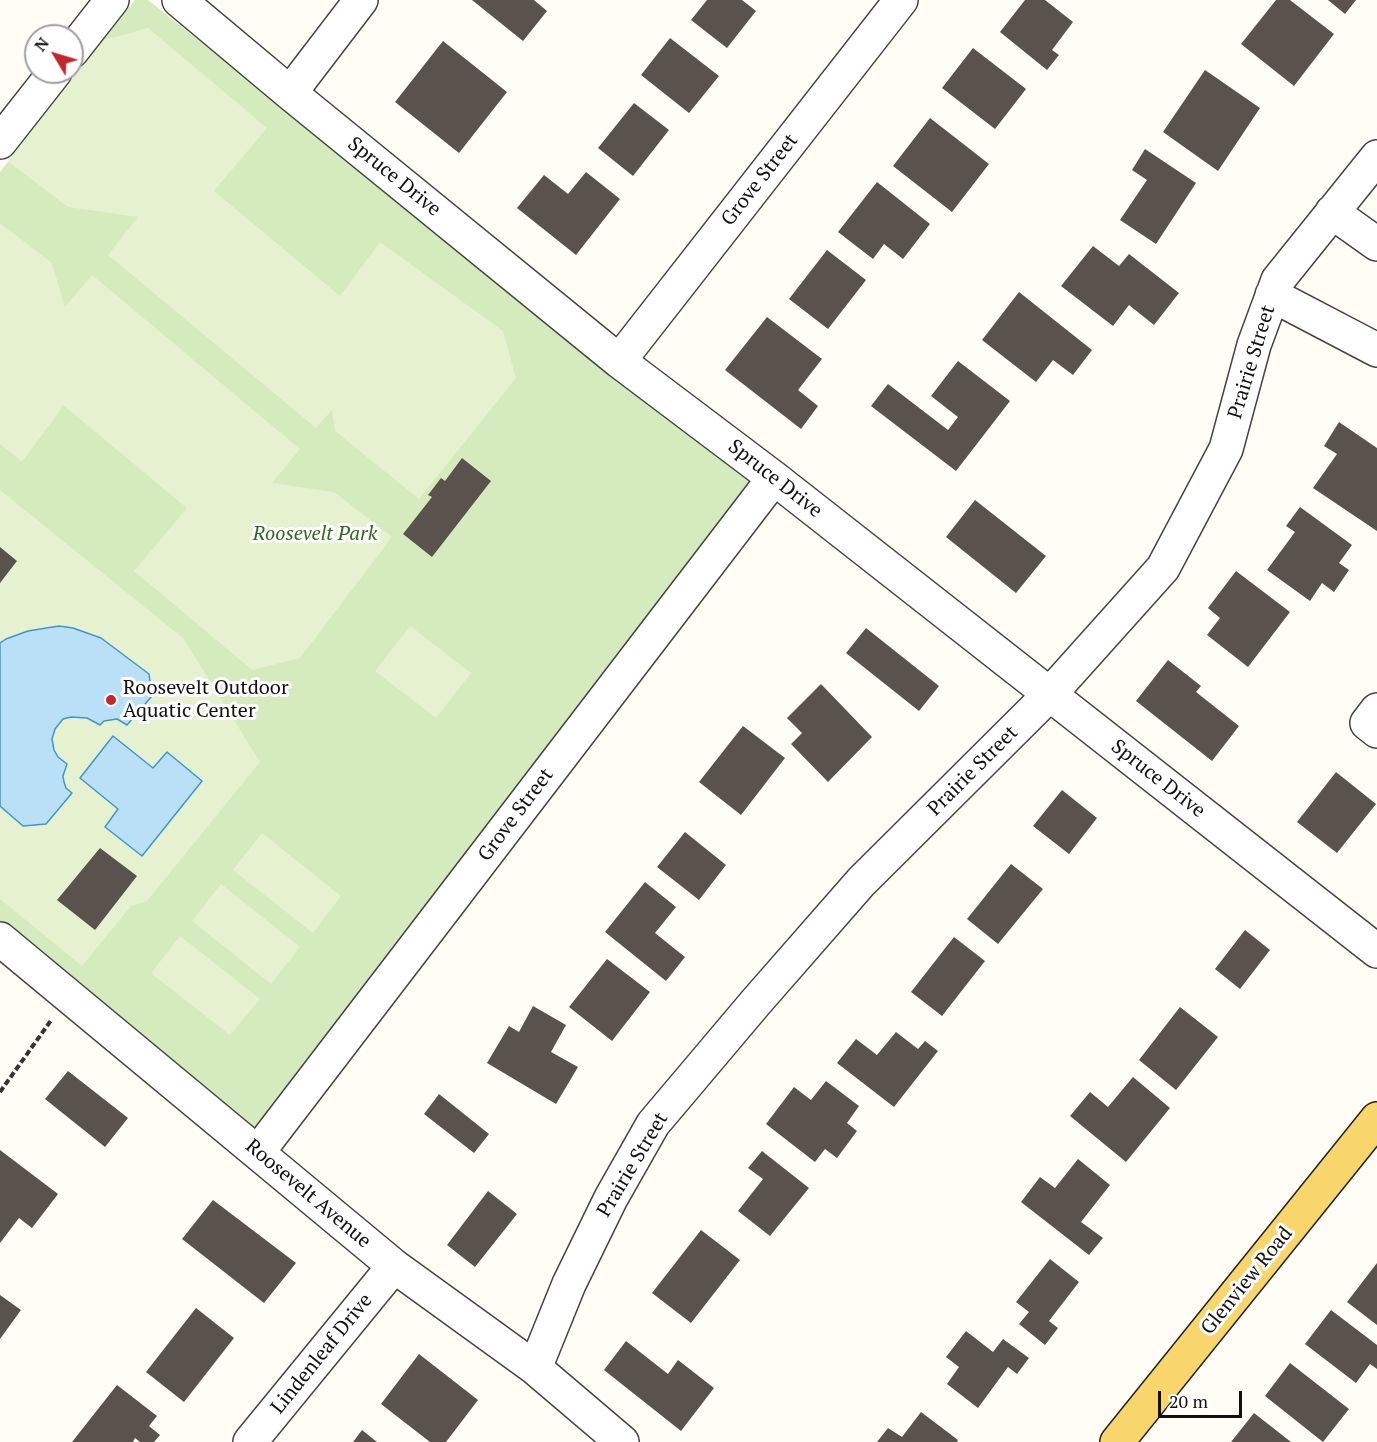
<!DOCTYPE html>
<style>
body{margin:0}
#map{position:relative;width:1377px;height:1442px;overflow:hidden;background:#fffdf5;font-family:"PT Serif",serif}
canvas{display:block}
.north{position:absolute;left:24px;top:24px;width:60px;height:60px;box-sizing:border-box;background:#fff;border:2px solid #a0a0a0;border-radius:50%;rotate:308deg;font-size:16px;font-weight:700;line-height:24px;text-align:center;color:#111}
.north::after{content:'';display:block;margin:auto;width:21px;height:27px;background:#c4262e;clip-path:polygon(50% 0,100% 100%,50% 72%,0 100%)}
.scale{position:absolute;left:1158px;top:1391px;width:84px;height:27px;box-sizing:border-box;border:3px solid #111;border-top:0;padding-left:8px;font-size:18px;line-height:21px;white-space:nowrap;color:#111;-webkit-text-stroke:4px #fff;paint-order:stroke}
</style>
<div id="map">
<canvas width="1377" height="1442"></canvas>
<div class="north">N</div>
<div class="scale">20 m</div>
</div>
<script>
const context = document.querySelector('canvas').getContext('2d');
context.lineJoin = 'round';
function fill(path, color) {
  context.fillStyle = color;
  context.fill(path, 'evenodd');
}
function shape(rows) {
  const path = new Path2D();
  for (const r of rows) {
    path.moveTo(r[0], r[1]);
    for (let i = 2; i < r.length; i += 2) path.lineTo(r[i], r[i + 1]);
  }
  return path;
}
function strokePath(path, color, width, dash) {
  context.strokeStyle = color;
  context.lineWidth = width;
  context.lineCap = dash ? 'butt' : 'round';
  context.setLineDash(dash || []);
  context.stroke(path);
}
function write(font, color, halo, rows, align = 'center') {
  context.font = font + ' "PT Serif",serif';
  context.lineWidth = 6;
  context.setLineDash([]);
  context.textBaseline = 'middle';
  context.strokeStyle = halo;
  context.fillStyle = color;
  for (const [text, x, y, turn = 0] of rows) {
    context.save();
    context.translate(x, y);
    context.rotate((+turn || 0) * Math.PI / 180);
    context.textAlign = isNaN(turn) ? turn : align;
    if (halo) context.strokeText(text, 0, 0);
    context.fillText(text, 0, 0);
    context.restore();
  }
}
const green = shape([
 [135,0,148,0,753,480,252,1132,0,922,0,172]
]);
const pitch = shape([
 [148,28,267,128,214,191,340,296,380,242,503,331,516,378,419,499,335,431,332,410,316,428,108,255,138,217,68,207,9,162,101,41],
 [0,223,52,263,65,307,92,275,300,449,272,483,334,492,392,537,300,658,252,670,134,571,187,508,62,404,61,409,22,462,0,444],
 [0,490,183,638,260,762,147,901,131,906,82,966,0,899],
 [410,626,471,673,436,718,375,671],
 [262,833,341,896,313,933,233,870],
 [221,884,300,947,271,984,192,921],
 [180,936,260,999,230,1035,151,973]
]);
const water = shape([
 [59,626,73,628,101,638,149,674,152,696,127,725,117,719,104,721,100,725,87,718,71,717,63,719,55,729,52,739,54,750,58,757,67,764,63,776,64,782,66,788,72,793,46,824,23,826,0,806,0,643,6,639,28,631,59,626],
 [113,736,153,768,167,752,202,781,142,856,105,827,118,809,80,778,113,736]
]);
const building = shape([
 [472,0,534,0,547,11,523,41],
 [707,0,742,0,756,11,727,48,691,20],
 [1025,0,1045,0,1073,22,1052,50,1059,55,1047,70,1000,32],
 [1276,0,1290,0,1334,34,1294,86,1241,44],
 [1328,0,1356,0,1345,14],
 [670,38,719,76,689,113,641,75],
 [443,41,507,92,459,153,395,102],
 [973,48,1026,89,995,129,942,88],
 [1205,70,1260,108,1218,171,1163,132],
 [634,103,669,130,633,176,598,148],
 [930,118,989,164,952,212,893,166],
 [1145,149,1196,183,1156,244,1120,220,1147,180,1132,170],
 [586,172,620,199,576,255,517,208,544,175,568,194],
 [877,182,930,224,903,259,884,244,873,259,838,232],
 [1093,246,1119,266,1129,254,1179,293,1154,325,1129,305,1113,326,1061,286],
 [827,250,866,280,828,329,789,299],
 [1019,292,1092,350,1073,375,1053,360,1036,382,982,340],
 [767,317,822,359,798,390,818,406,801,429,725,370],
 [958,361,1010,401,956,471,871,406,888,384,948,430,958,417,931,396],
 [1339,422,1377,448,1377,531,1313,488,1337,454,1324,446],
 [462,458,491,481,432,557,403,534,432,497,428,495,441,478,445,481],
 [975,500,1046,556,1016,593,946,537],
 [1300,507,1352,545,1339,563,1349,570,1334,592,1322,583,1310,601,1267,570,1295,532,1286,526],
 [0,547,17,561,0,583],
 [1236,571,1290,612,1248,667,1207,635,1220,618,1208,608],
 [866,628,939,686,919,711,846,653],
 [1168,660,1201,686,1196,692,1239,726,1212,761,1136,701],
 [821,684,872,737,828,782,791,744,802,733,787,718],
 [743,726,785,758,741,815,699,782],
 [1336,772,1376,804,1337,853,1297,822],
 [1062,790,1097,818,1069,854,1033,826],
 [685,832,726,865,699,900,657,867],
 [100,848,137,876,95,930,57,900],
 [1011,864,1043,889,998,944,967,919],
 [645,882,676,907,655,933,685,957,666,981,605,932],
 [1245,930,1270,950,1240,989,1215,969],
 [954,937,985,961,942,1016,911,992],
 [607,959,650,992,612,1041,569,1007],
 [533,1006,566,1025,551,1052,578,1067,556,1104,487,1063,509,1026,519,1032],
 [1180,1007,1218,1037,1176,1090,1139,1060],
 [896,1032,918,1049,925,1041,938,1051,894,1107,837,1063,856,1039,877,1055],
 [68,1071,128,1118,105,1147,45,1099],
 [1133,1077,1170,1108,1126,1162,1070,1116,1090,1092,1108,1107],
 [826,1081,859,1106,847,1123,857,1131,837,1158,825,1149,815,1162,766,1124,794,1087,811,1100],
 [439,1094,489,1134,474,1153,424,1114],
 [0,1150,58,1194,32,1228,19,1218,0,1243],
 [762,1151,809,1188,770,1236,738,1211,763,1179,748,1168],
 [1078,1159,1110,1185,1081,1222,1103,1238,1089,1255,1021,1202,1040,1177,1055,1188],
 [488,1191,517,1214,475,1267,447,1245],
 [213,1200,296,1263,264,1303,182,1239],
 [701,1230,740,1260,691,1323,652,1293],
 [1050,1259,1079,1282,1049,1321,1058,1328,1045,1345,1019,1324,1029,1312,1016,1302],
 [1377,1263,1377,1325,1347,1302],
 [0,1295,21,1310,0,1339],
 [196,1308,234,1338,184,1402,146,1372],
 [1331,1310,1377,1345,1377,1369,1370,1364,1356,1383,1305,1344],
 [966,1331,993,1352,1003,1339,1029,1358,1017,1374,1008,1367,978,1408,947,1384,959,1367,946,1357],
 [626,1341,668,1374,678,1360,714,1388,681,1431,604,1370],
 [419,1354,478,1400,446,1442,430,1442,381,1404],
 [1290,1363,1349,1409,1323,1442,1265,1396],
 [117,1385,157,1416,149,1426,160,1435,154,1442,140,1442,135,1438,133,1442,72,1442],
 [921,1412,958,1440,957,1442,877,1442,888,1428,902,1437],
 [1254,1413,1291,1442,1231,1442],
 [362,1430,377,1442,353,1442]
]);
const path = shape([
 [0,1092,52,1019]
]);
const minor = shape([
 [179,0,290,93,619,361,774,478,1377,951],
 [72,51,112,0],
 [290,93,361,0],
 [0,142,55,72],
 [1332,212,1377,244],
 [1272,295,1377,350],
 [619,361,901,0],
 [1377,710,1367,723,1377,731],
 [0,939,394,1266,535,1368,622,1442],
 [258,1152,774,478],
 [535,1368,569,1284,611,1198,653,1124,756,1002,861,882,1050,694,1163,568,1226,449,1254,345,1278,280,1377,157],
 [250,1442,394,1266]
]);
const major = shape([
 [1117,1442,1377,1119]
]);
const markers = [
 [111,700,6,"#c4262e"]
];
const streetNames = [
 ["Spruce Drive",394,177,39],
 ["Grove Street",760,180,-52],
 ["Prairie Street",1252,362,-73],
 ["Spruce Drive",775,479,38],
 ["Prairie Street",973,771,-45],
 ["Spruce Drive",1158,779,38],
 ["Grove Street",516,815,-53],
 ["Prairie Street",633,1165,-59],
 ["Roosevelt Avenue",308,1194,40],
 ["Glenview Road",1247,1281,-51],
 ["Lindenleaf Drive",322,1354,-51]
];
const parkNames = [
 ["Roosevelt Park",315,534]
];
const poiNames = [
 ["Roosevelt Outdoor",123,688],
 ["Aquatic Center",123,711]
];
fill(green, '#d5ebbd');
fill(pitch, '#e6f2cf');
fill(water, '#b9e0f7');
strokePath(water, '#3f96cf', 1.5);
fill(building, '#5a524d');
strokePath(minor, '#444', 36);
strokePath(major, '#222', 36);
strokePath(path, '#333', 4, [6, 3]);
strokePath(minor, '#fff', 33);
strokePath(major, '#f9d66b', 33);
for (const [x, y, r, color] of markers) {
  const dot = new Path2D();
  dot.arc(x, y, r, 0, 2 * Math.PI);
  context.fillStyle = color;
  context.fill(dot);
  strokePath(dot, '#fff', 2);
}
write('20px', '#111', '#fff', streetNames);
write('italic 20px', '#2f6b1f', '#fff', parkNames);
write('20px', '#111', '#fff', poiNames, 'left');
</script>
